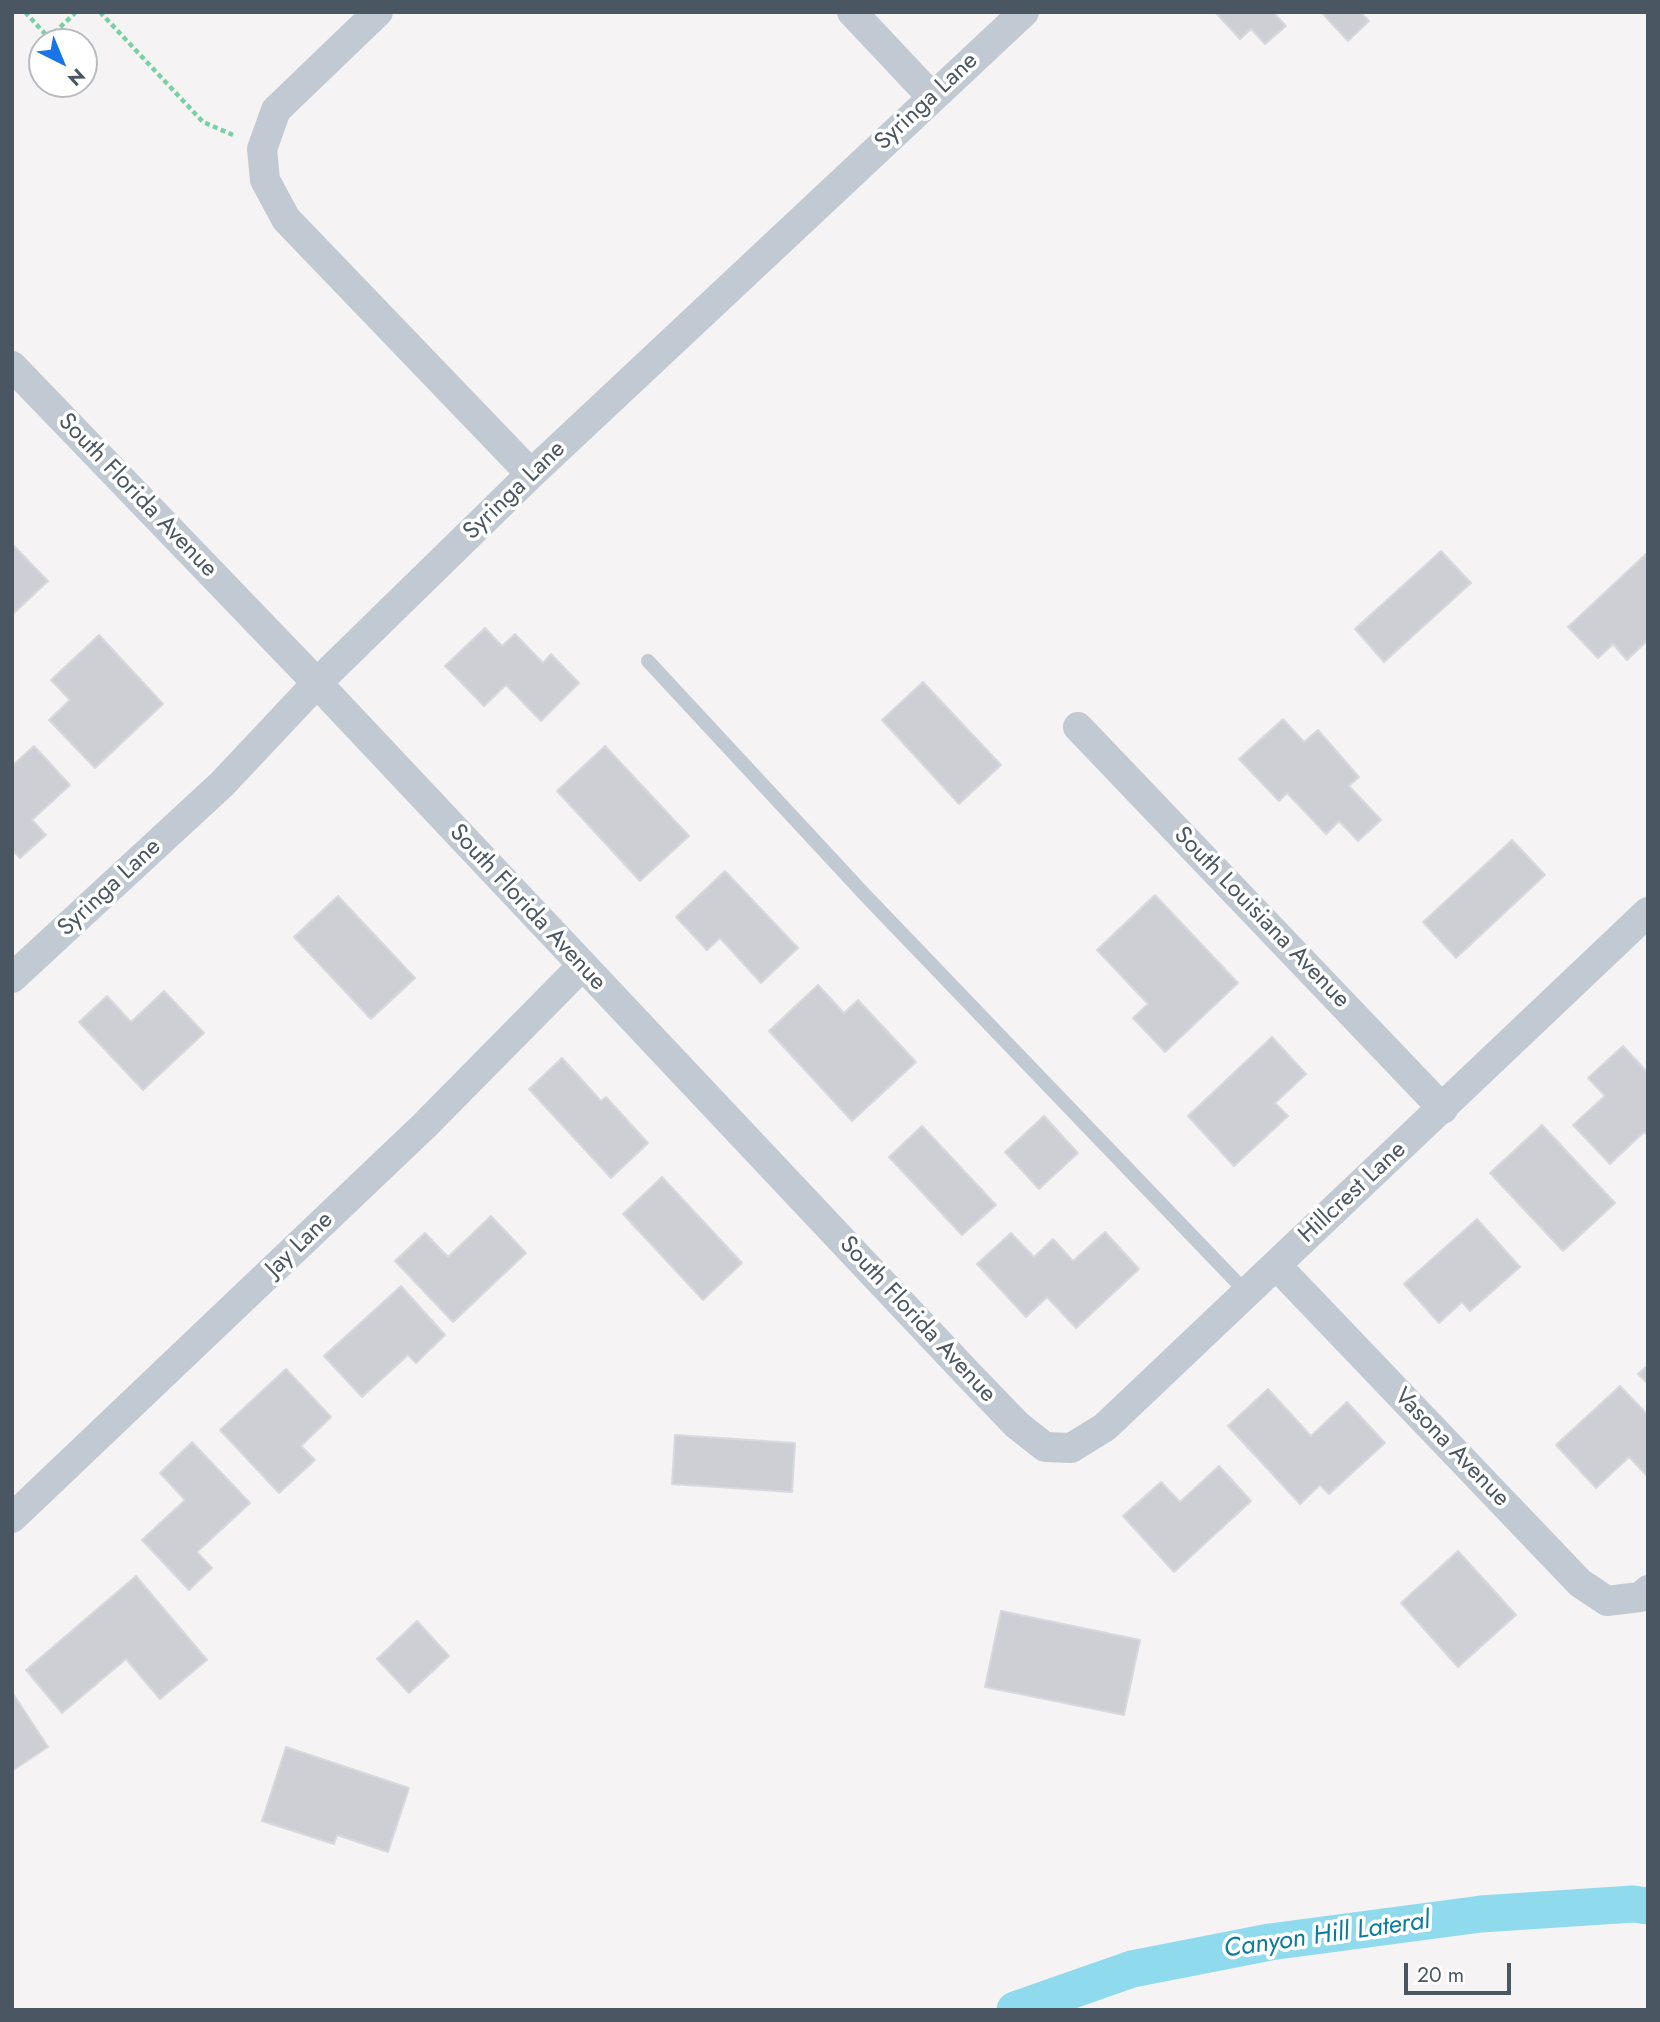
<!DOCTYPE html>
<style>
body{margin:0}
#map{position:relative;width:1660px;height:2022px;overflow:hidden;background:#f5f3f3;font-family:Jost,sans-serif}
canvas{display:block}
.frame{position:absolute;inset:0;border:14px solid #4a5661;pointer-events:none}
.north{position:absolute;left:28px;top:28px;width:70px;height:70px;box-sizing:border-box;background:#fff;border:2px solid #b7bbc0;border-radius:50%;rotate:137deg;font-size:19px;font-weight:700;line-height:28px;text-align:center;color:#4a5661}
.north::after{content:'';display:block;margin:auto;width:24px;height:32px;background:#1a73e8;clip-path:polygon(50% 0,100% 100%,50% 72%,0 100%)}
.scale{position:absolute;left:1404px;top:1963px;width:107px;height:32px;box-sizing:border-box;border:4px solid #4a5661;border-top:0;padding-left:9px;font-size:21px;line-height:24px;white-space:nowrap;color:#4a5661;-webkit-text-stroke:5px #fff;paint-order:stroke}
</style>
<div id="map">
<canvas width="1660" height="2022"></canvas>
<div class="frame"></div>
<div class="north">N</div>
<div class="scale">20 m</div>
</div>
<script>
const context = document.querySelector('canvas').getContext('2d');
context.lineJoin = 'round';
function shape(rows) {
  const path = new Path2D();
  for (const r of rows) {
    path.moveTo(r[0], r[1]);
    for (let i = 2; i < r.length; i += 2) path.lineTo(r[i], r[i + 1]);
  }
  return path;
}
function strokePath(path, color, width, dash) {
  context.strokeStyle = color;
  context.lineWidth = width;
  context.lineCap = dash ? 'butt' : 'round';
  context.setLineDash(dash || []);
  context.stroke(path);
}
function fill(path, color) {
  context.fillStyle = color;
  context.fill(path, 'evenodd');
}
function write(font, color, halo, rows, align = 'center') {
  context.font = font + ' Jost,sans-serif';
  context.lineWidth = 7;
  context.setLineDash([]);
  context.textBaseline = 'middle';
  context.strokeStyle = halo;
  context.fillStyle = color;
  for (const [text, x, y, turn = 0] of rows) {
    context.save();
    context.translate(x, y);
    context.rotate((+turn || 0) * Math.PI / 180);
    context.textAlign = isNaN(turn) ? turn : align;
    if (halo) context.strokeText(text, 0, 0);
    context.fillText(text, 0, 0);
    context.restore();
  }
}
const canal = shape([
 [1015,2010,1132,1969,1270,1942,1481,1914,1633,1904,1648,1906]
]);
const building = shape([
 [1215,12,1273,12,1286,26,1265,44,1251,29,1240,39,1215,12],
 [1321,12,1360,12,1369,21,1348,41,1321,12],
 [12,544,48,581,13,614,12,612,12,544],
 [1441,551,1471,583,1384,662,1355,629,1441,551],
 [1647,553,1648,640,1627,660,1613,644,1598,658,1568,627,1647,553],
 [485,628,502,646,515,634,543,663,551,654,579,683,541,721,506,685,484,706,445,666,485,628],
 [99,635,163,704,95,768,49,720,70,700,51,680,99,635],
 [923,682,1001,765,959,804,882,720,923,682],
 [1283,719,1304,742,1318,730,1359,777,1349,786,1381,820,1358,841,1339,821,1326,834,1287,793,1279,801,1239,759,1283,719],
 [34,746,70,785,32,820,46,835,20,858,12,850,12,766,34,746],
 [605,746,689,836,640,881,557,791,605,746],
 [1512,840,1545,875,1456,958,1423,922,1512,840],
 [725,871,798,948,761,983,720,938,707,950,676,917,725,871],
 [1155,895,1238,983,1165,1052,1133,1018,1148,1004,1097,950,1155,895],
 [338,896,415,978,371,1019,294,937,338,896],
 [818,985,844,1013,858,1000,916,1062,852,1121,769,1031,818,985],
 [164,991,204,1033,143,1090,79,1022,107,996,131,1022,164,991],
 [1272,1037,1306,1074,1275,1103,1288,1116,1234,1166,1188,1116,1272,1037],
 [1623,1046,1648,1073,1648,1135,1644,1132,1610,1164,1573,1125,1605,1096,1588,1078,1623,1046],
 [562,1058,601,1101,606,1097,648,1143,611,1178,529,1089,562,1058],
 [1044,1116,1078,1153,1039,1189,1005,1152,1044,1116],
 [1542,1125,1615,1203,1563,1251,1490,1173,1542,1125],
 [922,1126,996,1205,962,1235,889,1157,922,1126],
 [662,1177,742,1263,703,1300,623,1214,662,1177],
 [491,1216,526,1253,453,1322,395,1261,425,1233,448,1257,491,1216],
 [1477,1219,1520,1267,1470,1311,1462,1302,1439,1323,1404,1284,1477,1219],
 [1105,1232,1139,1269,1076,1328,1047,1297,1026,1317,977,1264,1011,1233,1034,1257,1053,1239,1073,1261,1105,1232],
 [401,1286,445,1335,416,1363,408,1355,362,1397,324,1356,401,1286],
 [1648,1365,1648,1384,1638,1374,1648,1365],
 [286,1369,331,1417,301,1446,315,1460,279,1493,220,1430,286,1369],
 [1620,1386,1648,1415,1648,1477,1629,1457,1596,1488,1556,1445,1620,1386],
 [1268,1389,1311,1436,1347,1402,1385,1443,1329,1494,1320,1485,1300,1504,1228,1426,1268,1389],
 [675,1435,795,1443,792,1492,672,1484,675,1435],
 [192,1442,250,1503,197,1552,212,1568,189,1590,142,1540,185,1500,160,1473,192,1442],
 [1219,1466,1251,1501,1174,1572,1123,1516,1161,1482,1180,1502,1219,1466],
 [1458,1551,1516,1615,1458,1667,1401,1603,1458,1551],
 [136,1576,207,1660,160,1699,126,1659,62,1713,26,1670,136,1576],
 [1001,1611,1140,1640,1124,1715,985,1687,1001,1611],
 [417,1621,449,1656,409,1693,377,1659,417,1621],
 [12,1692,48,1747,12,1771,12,1692],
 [286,1747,409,1788,388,1852,337,1835,334,1844,262,1821,286,1747]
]);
const path = shape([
 [25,12,49,38,76,12],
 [100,12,203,122,233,135]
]);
const service = shape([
 [648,661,866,896,1247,1293]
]);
const minor = shape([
 [378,12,276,110,262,149,265,180,286,219,531,474],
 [852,12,932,97],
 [12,366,317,683,966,1372,1017,1425,1045,1447,1071,1448,1105,1427,1648,912],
 [1078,727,1443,1109],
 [12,978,222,784,317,683,531,474,1024,12],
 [1276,1265,1580,1583,1607,1601,1640,1597,1648,1590],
 [12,1518,424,1126,582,966]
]);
const streetNames = [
 ["Syringa Lane",927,102,-43],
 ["Syringa Lane",515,491,-44],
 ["South Florida Avenue",137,496,46],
 ["Syringa Lane",110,888,-43],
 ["South Florida Avenue",527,908,47],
 ["South Louisiana Avenue",1261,918,46],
 ["Hillcrest Lane",1353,1193,-43],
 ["Jay Lane",300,1245,-44],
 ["South Florida Avenue",917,1320,47],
 ["Vasona Avenue",1451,1448,46]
];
const waterNames = [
 ["Canyon Hill Lateral",1327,1936,-8]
];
strokePath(canal, '#90daee', 37);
fill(building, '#cdcfd5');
strokePath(building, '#d7d9de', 2);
strokePath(path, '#7ad0a6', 4.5, [5, 3.5]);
strokePath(service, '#c1cad2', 14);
strokePath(minor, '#c1cad2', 30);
write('24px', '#4a5661', '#fff', streetNames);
write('italic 26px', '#0c7c9b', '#fff', waterNames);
</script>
